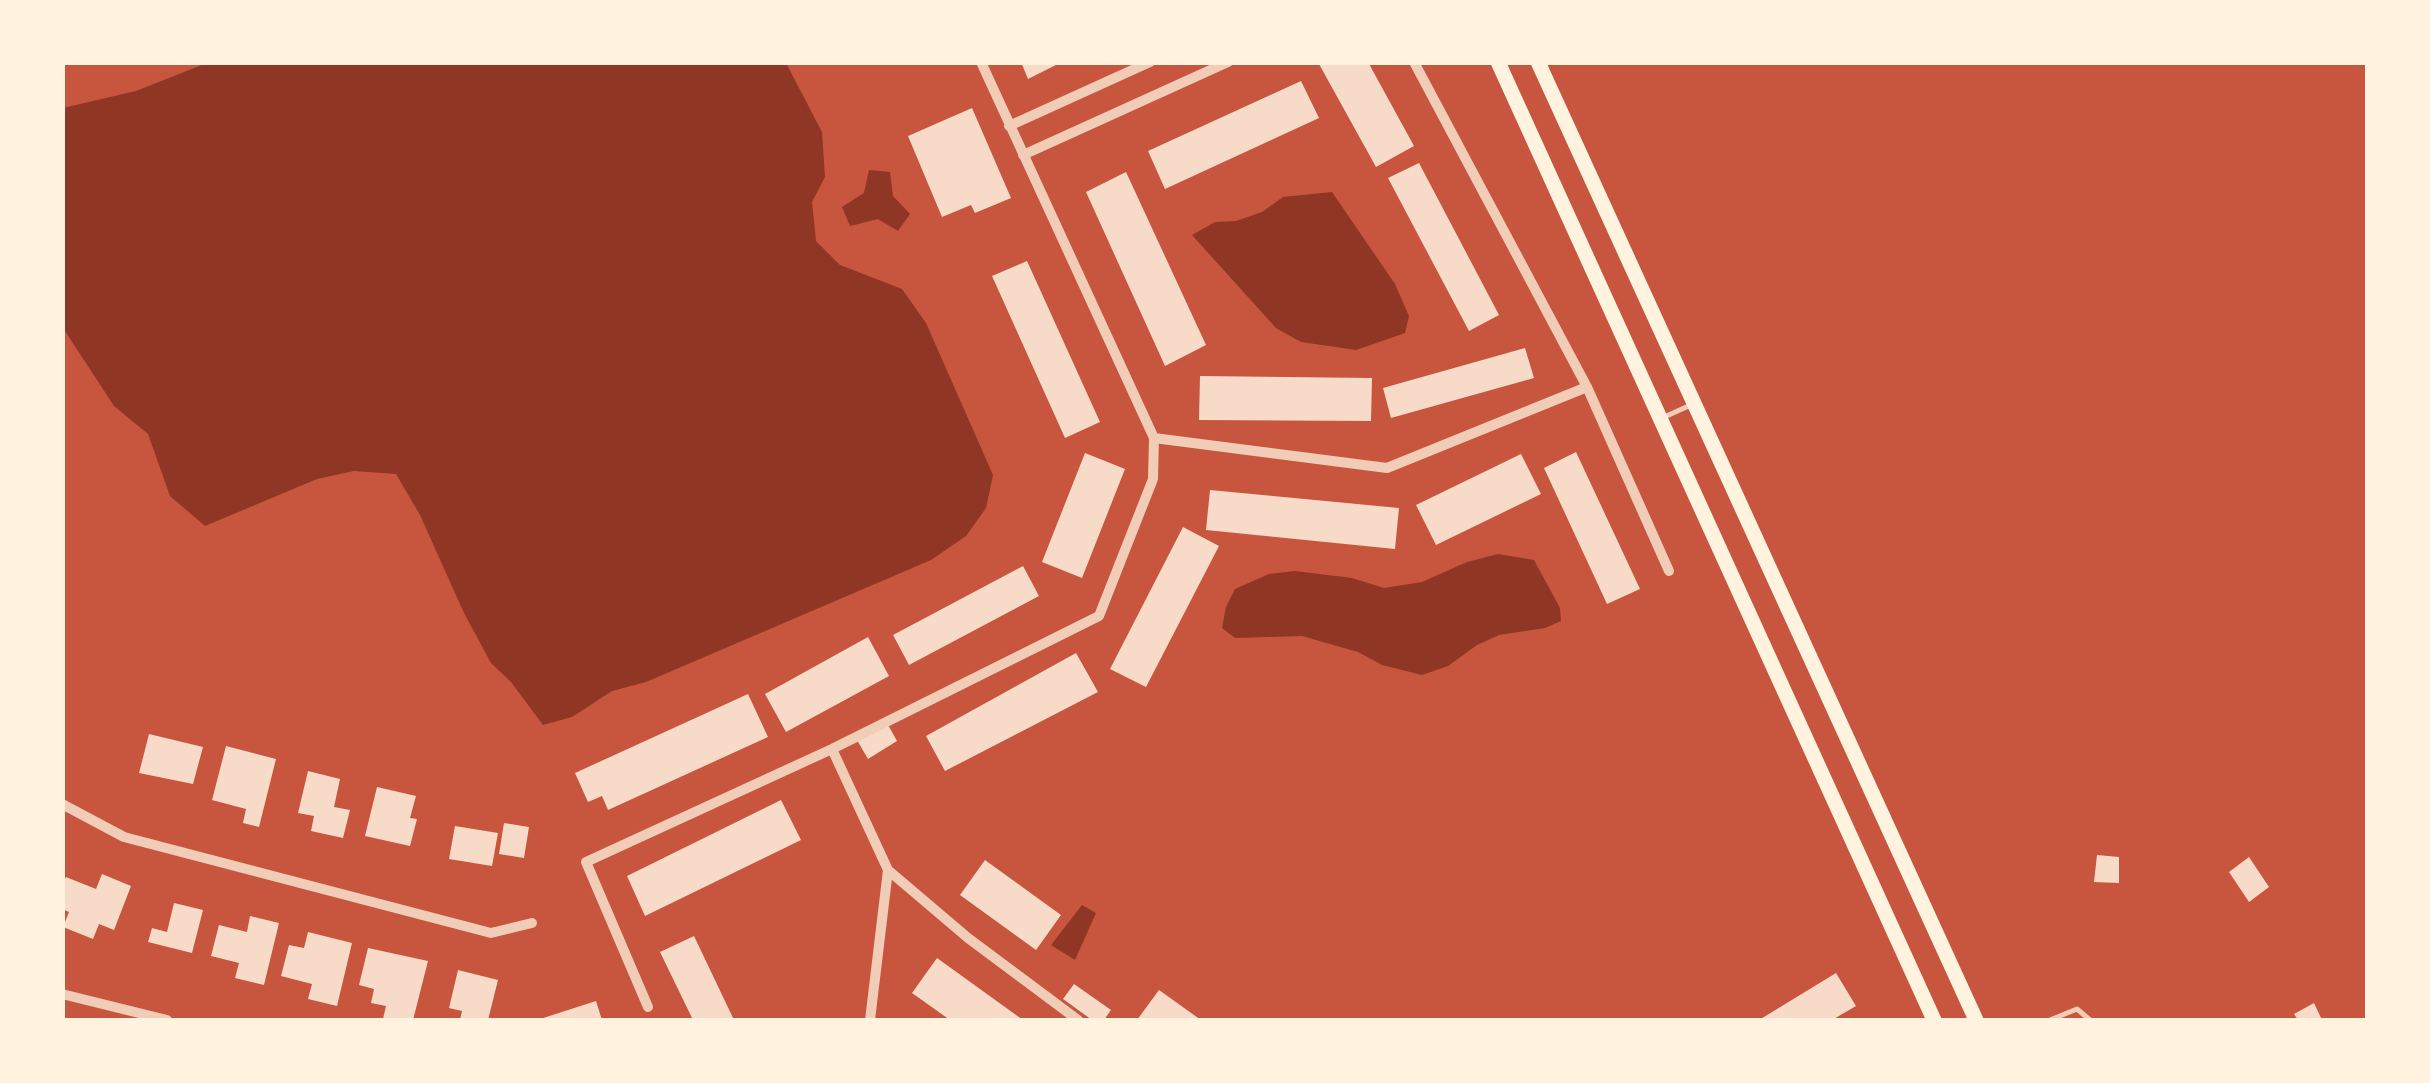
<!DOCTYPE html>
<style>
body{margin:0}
#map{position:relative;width:2430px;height:1083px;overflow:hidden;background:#c8553d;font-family:Figtree,sans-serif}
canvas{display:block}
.frame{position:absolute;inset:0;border:65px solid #fff3e0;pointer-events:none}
</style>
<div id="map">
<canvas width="2430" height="1083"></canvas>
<div class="frame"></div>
</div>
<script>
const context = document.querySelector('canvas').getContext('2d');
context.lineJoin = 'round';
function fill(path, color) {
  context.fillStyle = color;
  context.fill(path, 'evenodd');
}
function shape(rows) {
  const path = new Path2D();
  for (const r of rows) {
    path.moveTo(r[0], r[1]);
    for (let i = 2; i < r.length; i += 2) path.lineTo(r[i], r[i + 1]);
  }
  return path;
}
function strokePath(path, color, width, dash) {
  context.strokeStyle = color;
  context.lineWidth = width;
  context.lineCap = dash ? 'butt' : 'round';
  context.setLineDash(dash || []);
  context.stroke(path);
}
const water = shape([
 [207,63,786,63,822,132,825,177,812,202,816,241,840,265,902,289,926,323,993,475,986,508,966,536,931,560,646,682,612,691,572,717,543,725,511,682,491,663,464,613,420,515,396,474,354,471,317,479,205,526,170,496,148,434,114,406,63,328,63,108,136,91],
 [869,170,890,172,893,196,910,214,898,231,878,219,850,226,842,207,864,193],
 [1332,192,1395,284,1409,316,1405,333,1356,350,1301,342,1276,328,1192,235,1215,222,1236,221,1262,212,1283,197],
 [1498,554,1534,560,1560,608,1561,621,1545,628,1499,635,1477,645,1448,666,1422,675,1382,665,1358,652,1302,636,1235,638,1222,628,1226,607,1235,589,1269,574,1295,571,1352,578,1384,588,1422,582,1467,562],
 [1082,905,1096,913,1075,960,1051,945]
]);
const building = shape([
 [1021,62,1062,62,1028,79],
 [1323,62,1368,62,1414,146,1376,167,1319,64],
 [1301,81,1319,118,1165,189,1148,151],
 [972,108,1011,198,975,213,971,205,942,217,908,136],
 [1419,163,1499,315,1469,331,1388,178],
 [1126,172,1206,345,1165,366,1086,192],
 [1027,261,1100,422,1065,438,992,276],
 [1525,348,1534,378,1391,418,1383,388],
 [1200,376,1372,378,1371,421,1199,420],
 [1576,452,1640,589,1607,604,1544,468],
 [1085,453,1125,469,1082,578,1042,562],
 [1521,454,1541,494,1436,545,1416,505],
 [1210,490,1399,508,1395,549,1206,530],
 [1183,527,1219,546,1146,687,1110,669],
 [1023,566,1039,596,909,665,893,635],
 [868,637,889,676,786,732,765,694],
 [1076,653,1098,692,945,771,926,736],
 [748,694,768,737,608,810,602,796,588,802,575,773],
 [887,723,897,741,868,759,857,740],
 [149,734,203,747,193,784,139,773],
 [226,746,276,759,259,827,243,823,246,809,212,800],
 [308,771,340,779,334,807,350,810,343,838,311,831,314,816,298,813],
 [377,787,416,796,410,818,417,819,410,846,365,836],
 [781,800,801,840,645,916,627,876],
 [504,823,529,827,524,858,499,854],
 [455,826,498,833,492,866,449,859],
 [2097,855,2119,857,2119,883,2094,882],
 [2249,857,2269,887,2249,902,2229,872],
 [985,860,1061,915,1036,950,960,895],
 [102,874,131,886,114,930,99,924,93,939,63,927,69,912,62,909,62,886,66,877,96,889],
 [174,903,203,910,192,953,148,942,152,928,167,932],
 [250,916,279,923,264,985,235,978,239,963,211,956,219,925,247,932],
 [308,932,352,943,337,1006,308,999,312,984,281,976,289,945,304,948],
 [694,936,734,1020,693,1020,660,952],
 [368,948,428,961,413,1020,383,1019,386,1006,371,1003,374,989,359,985],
 [937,958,1023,1020,950,1020,912,993],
 [458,970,498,980,488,1020,460,1020,462,1011,449,1008],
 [1836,973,1856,1006,1832,1020,1759,1020],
 [1074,984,1111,1010,1104,1020,1092,1020,1063,999],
 [1159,990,1201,1020,1137,1020],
 [596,1001,602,1020,537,1020],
 [2314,1003,2322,1020,2298,1020,2294,1014]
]);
const service = shape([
 [1662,418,1693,404],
 [2050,1020,2077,1009,2090,1020]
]);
const minor = shape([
 [981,62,1154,438,1387,468,1587,387],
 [1414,62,1587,387,1669,571],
 [1009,126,1150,62],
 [1023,155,1228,62],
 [832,749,888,870,968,938,1078,1020],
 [62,804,124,837,491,933,532,923],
 [62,994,167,1020],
 [648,1007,586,862,832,749,1099,616,1153,479,1154,438],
 [870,1020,888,870]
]);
const secondary = shape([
 [1498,62,1934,1020],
 [1538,62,1976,1020]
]);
fill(water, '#8f3625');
fill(building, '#f7dbc8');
strokePath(service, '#f1ccb7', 5);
strokePath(minor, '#f1ccb7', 10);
strokePath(secondary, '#fff3e0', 15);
</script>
